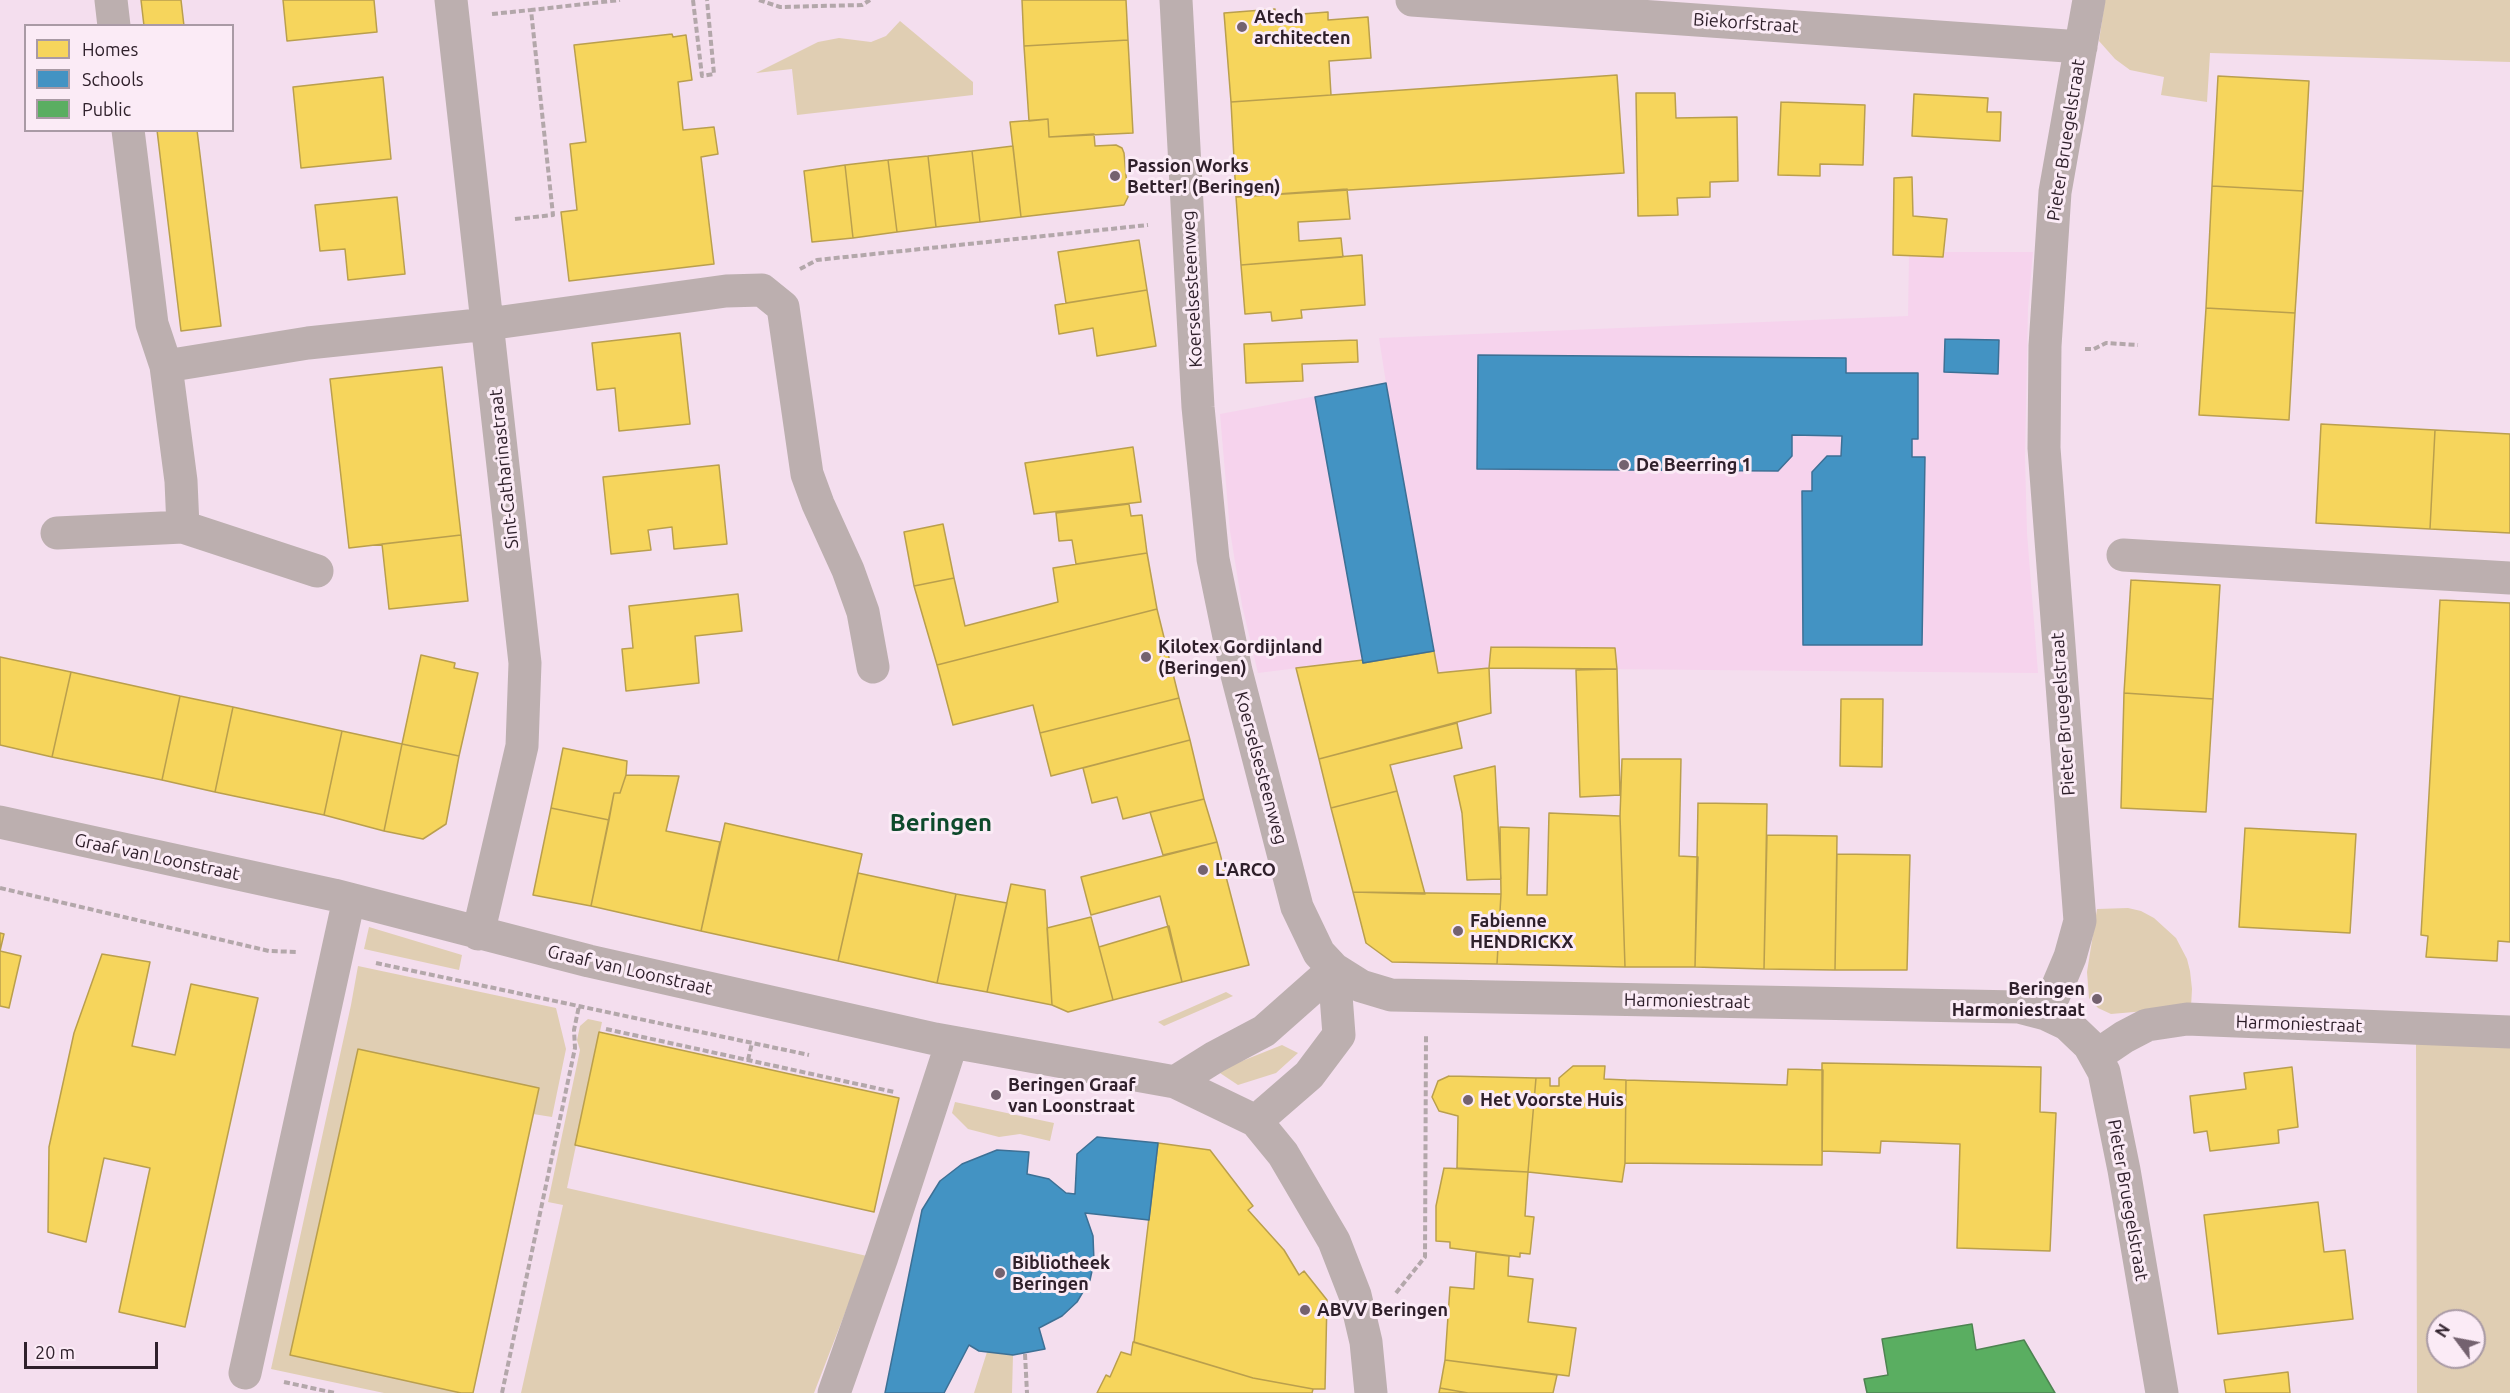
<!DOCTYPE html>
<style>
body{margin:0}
#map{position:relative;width:2510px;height:1393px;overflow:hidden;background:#f4deee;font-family:Ubuntu,sans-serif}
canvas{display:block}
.legend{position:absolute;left:24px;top:24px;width:210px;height:108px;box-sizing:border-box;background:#fbebf6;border:2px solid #a99aa5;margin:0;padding:8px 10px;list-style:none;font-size:18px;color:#2f202b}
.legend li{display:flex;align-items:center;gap:12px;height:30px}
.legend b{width:30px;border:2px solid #a99aa5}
.north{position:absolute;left:2426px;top:1309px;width:60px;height:60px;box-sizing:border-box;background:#fbebf6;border:2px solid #a99aa5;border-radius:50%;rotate:302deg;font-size:16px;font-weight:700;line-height:24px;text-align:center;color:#2f202b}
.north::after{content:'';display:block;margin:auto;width:21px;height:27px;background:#74626f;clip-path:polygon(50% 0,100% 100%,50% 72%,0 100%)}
.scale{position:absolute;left:24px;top:1342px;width:134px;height:27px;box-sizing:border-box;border:3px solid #2f202b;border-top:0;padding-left:8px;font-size:18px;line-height:21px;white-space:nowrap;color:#2f202b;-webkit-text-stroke:4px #fbebf6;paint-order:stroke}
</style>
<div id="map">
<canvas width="2510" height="1393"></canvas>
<ul class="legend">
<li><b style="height:16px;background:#f6d55c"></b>Homes</li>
<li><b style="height:16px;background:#4393c3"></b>Schools</li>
<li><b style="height:16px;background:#5aae61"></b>Public</li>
</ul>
<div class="north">N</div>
<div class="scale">20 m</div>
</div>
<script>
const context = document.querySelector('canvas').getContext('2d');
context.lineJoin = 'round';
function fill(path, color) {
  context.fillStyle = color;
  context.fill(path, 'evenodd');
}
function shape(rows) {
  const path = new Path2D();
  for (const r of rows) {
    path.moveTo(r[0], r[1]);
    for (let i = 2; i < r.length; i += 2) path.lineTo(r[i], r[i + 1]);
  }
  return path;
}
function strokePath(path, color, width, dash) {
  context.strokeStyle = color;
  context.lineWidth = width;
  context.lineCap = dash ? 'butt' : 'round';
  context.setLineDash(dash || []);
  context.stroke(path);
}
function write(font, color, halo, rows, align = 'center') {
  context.font = font + ' Ubuntu,sans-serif';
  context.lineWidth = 6;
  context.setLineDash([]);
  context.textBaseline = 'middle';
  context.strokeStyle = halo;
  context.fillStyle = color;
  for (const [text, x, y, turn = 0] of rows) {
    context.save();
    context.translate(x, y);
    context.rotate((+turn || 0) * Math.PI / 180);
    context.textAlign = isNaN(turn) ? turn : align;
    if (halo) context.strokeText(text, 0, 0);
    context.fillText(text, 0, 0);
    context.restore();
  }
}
const built = shape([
 [1943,252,2033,252,2028,308,2025,457,2027,533,2038,673,1489,668,1438,673,1362,660,1258,673,1242,605,1230,531,1220,414,1386,383,1379,338,1908,316,1909,256,1942,257]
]);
const green = shape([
 [2105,0,2510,0,2510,62,2210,53,2207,102,2161,95,2164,77,2130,70,2115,59,2099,41],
 [900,21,973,82,973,95,797,115,792,69,756,73,818,42,839,38,871,42,886,36],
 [2128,908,2141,911,2154,918,2176,938,2187,959,2190,971,2192,989,2191,1007,2111,1014,2098,1008,2089,998,2087,972,2097,909],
 [369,927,462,955,459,970,364,949],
 [358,966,556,1008,566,1049,552,1117,533,1114,539,1088,358,1049,290,1355,461,1393,384,1393,271,1369,351,1005],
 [1226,992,1233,996,1164,1026,1158,1022],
 [588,1019,602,1022,567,1188,867,1256,814,1393,521,1393,563,1205,548,1202,580,1050,577,1040,580,1026],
 [2416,1043,2510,1048,2510,1393,2417,1393],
 [2438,1321,2474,1321,2474,1357,2438,1357],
 [1282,1045,1298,1053,1276,1073,1238,1085,1217,1071],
 [955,1102,1054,1123,1050,1141,1020,1134,999,1137,968,1129,952,1113],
 [987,1352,1013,1355,1012,1393,974,1393]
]);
const homes = shape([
 [141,0,181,0,184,26,144,26,141,0],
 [283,0,374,0,377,32,287,41,283,0],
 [1022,0,1126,0,1128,40,1024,46,1022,0],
 [1275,9,1275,16,1328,12,1328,20,1368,17,1371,58,1329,61,1331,95,1231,102,1224,13,1275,9],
 [672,34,673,37,686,35,692,80,678,82,683,130,714,127,718,154,701,157,714,264,569,281,561,212,577,210,570,144,586,142,574,45,672,34],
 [1128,40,1133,133,1049,137,1048,119,1029,121,1024,46,1128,40],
 [1617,75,1624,173,1236,197,1231,102,1617,75],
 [2218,76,2309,81,2303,191,2212,186,2218,76],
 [383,77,391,159,301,168,293,87,383,77],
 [1636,93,1675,93,1676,118,1737,117,1738,181,1710,182,1710,197,1677,198,1678,215,1638,216,1636,93],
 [1914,94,1988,98,1987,112,2001,112,2000,141,1912,136,1914,94],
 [1781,102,1865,105,1863,165,1820,164,1820,176,1778,175,1781,102],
 [1048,119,1049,137,1094,134,1095,146,1116,145,1122,148,1124,153,1128,197,1124,205,1021,217,1010,122,1048,119],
 [157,130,197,130,221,326,181,331,157,130],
 [1013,146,1021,217,980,222,972,151,1013,146],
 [972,151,980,222,936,227,928,156,972,151],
 [928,156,936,227,897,232,888,160,928,156],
 [888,160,897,232,853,238,845,165,888,160],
 [845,165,853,238,812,242,804,171,845,165],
 [1912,177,1913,216,1947,219,1943,257,1893,255,1894,178,1912,177],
 [2212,186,2303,191,2295,313,2206,308,2212,186],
 [1347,189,1350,219,1298,222,1299,241,1341,238,1343,257,1241,265,1236,197,1347,189],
 [397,197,405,274,348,280,345,249,320,251,315,205,397,197],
 [1139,240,1147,290,1066,303,1058,252,1139,240],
 [1362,255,1365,305,1301,310,1302,318,1272,321,1271,312,1245,314,1241,265,1362,255],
 [1147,290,1156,346,1097,356,1093,328,1059,334,1055,305,1147,290],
 [2206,308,2295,313,2289,420,2199,415,2206,308],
 [680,333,690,424,619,431,615,388,597,390,592,343,680,333],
 [1357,340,1358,362,1302,364,1303,381,1246,383,1244,344,1357,340],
 [442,367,461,535,349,548,330,379,442,367],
 [2321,424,2435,430,2430,529,2316,523,2321,424],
 [2435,430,2510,434,2510,533,2430,529,2435,430],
 [1133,447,1141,502,1034,514,1025,463,1133,447],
 [719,465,727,544,674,549,672,527,648,530,651,550,611,554,603,477,719,465],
 [1129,504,1131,516,1142,515,1147,553,1076,564,1072,540,1059,541,1056,513,1129,504],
 [943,524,954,578,914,586,904,532,943,524],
 [461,535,468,601,389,609,382,544,461,535],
 [1147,553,1157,609,937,665,914,586,954,578,965,626,1058,602,1053,568,1147,553],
 [2131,580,2220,585,2213,699,2124,693,2131,580],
 [738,594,742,631,695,636,699,683,626,691,622,649,633,648,629,606,738,594],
 [2440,600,2510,603,2510,942,2498,941,2497,961,2426,957,2428,936,2421,935,2440,600],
 [1157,609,1179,698,1040,733,1033,705,953,725,937,665,1157,609],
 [1491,647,1615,648,1617,669,1489,668,1491,647],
 [1434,651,1438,673,1489,668,1491,713,1319,759,1296,668,1363,660,1363,663,1434,651],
 [421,655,455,663,454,668,478,673,459,756,402,744,421,655],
 [0,657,71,672,52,757,0,745,0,657],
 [1617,669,1620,795,1580,797,1576,670,1617,669],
 [71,672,180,696,162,780,52,757,71,672],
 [2124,693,2213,699,2206,812,2121,808,2124,693],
 [180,696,233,707,215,792,162,780,180,696],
 [1179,698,1190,740,1051,776,1040,733,1179,698],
 [1841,699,1883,699,1882,767,1840,766,1841,699],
 [233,707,342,731,324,815,215,792,233,707],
 [1457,723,1462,748,1390,765,1397,791,1331,808,1319,759,1457,723],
 [342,731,402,744,384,831,324,815,342,731],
 [1190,740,1204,799,1123,819,1117,797,1092,803,1083,768,1190,740],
 [402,744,459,756,446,824,423,839,384,831,402,744],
 [563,748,627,761,626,775,620,793,614,793,609,820,551,808,563,748],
 [1622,759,1681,759,1679,856,1698,857,1695,967,1625,967,1620,816,1622,759],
 [1495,766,1501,879,1467,880,1462,813,1454,776,1495,766],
 [626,775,679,776,666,831,720,842,701,931,591,906,614,793,620,793,626,775],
 [1397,791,1425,894,1353,892,1331,808,1397,791],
 [1204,799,1217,842,1163,855,1150,812,1204,799],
 [1698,803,1767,804,1764,969,1695,967,1698,803],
 [551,808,609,820,591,906,533,895,551,808],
 [1549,813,1620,816,1625,967,1497,964,1501,894,1500,827,1529,828,1527,895,1547,895,1549,813],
 [725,823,862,854,838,961,701,931,725,823],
 [2245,828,2356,834,2350,933,2239,927,2245,828],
 [1767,835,1837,836,1835,970,1764,969,1767,835],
 [1217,842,1249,965,1182,982,1160,896,1091,915,1081,877,1217,842],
 [1837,854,1910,855,1907,970,1835,970,1837,854],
 [858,873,956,894,937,983,838,961,858,873],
 [1011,884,1045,890,1052,1005,987,992,1011,884],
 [1353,892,1501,894,1497,964,1392,962,1366,943,1353,892],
 [956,894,1007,903,987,992,937,983,956,894],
 [1091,917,1113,1000,1068,1012,1052,1005,1047,928,1091,917],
 [1169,926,1182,982,1113,1000,1099,947,1169,926],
 [0,933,4,934,0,951,21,956,9,1008,0,1006,0,933],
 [102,954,150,962,132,1046,175,1055,191,984,258,998,185,1327,119,1312,150,1168,104,1158,86,1242,48,1232,49,1147,74,1033,102,954],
 [599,1032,899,1098,874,1212,575,1145,599,1032],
 [358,1049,539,1088,473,1393,461,1393,290,1355,358,1049],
 [1822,1063,2041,1067,2040,1112,2056,1113,2050,1251,1957,1248,1960,1144,1881,1141,1880,1153,1822,1151,1822,1063],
 [1573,1066,1605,1066,1604,1079,1626,1080,1625,1163,1622,1182,1528,1172,1536,1078,1550,1078,1550,1086,1559,1086,1559,1078,1573,1066],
 [2292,1067,2298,1127,2278,1130,2279,1143,2210,1151,2207,1131,2194,1133,2190,1096,2246,1089,2244,1073,2292,1067],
 [1788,1069,1823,1070,1822,1165,1625,1163,1626,1080,1787,1085,1788,1069],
 [1449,1076,1536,1078,1528,1172,1457,1168,1458,1116,1439,1111,1432,1097,1438,1081,1449,1076],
 [1158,1143,1210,1150,1253,1206,1248,1210,1284,1250,1299,1275,1304,1271,1327,1300,1325,1389,1313,1389,1253,1378,1134,1342,1158,1143],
 [1444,1168,1528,1172,1525,1216,1534,1217,1530,1254,1520,1253,1520,1257,1450,1248,1450,1242,1436,1241,1436,1206,1444,1168],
 [2318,1202,2324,1252,2345,1250,2353,1319,2218,1334,2204,1215,2318,1202],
 [1476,1252,1509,1256,1508,1276,1533,1279,1528,1322,1576,1328,1569,1376,1445,1360,1450,1287,1474,1289,1476,1252],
 [1133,1342,1253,1378,1313,1389,1312,1393,1097,1393,1106,1375,1110,1377,1121,1352,1131,1355,1133,1342],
 [1445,1360,1557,1375,1553,1393,1468,1393,1440,1388,1445,1360],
 [2288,1372,2290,1393,2226,1393,2224,1380,2288,1372],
 [1440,1388,1468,1393,1439,1393,1440,1388]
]);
const schools = shape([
 [1945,339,1999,340,1998,374,1944,372,1945,339],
 [1478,355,1846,358,1846,373,1918,373,1918,439,1912,439,1912,457,1925,457,1922,645,1803,645,1802,491,1812,491,1812,472,1827,456,1841,456,1842,436,1792,435,1792,456,1778,471,1477,469,1478,355],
 [1386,383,1434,651,1363,663,1315,397,1386,383],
 [1097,1137,1158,1143,1149,1220,1085,1213,1093,1236,1094,1262,1090,1280,1077,1302,1062,1316,1039,1328,1045,1349,1013,1355,979,1351,969,1345,944,1393,885,1393,922,1210,940,1181,962,1164,997,1150,1029,1152,1027,1174,1049,1179,1066,1193,1075,1194,1077,1154,1097,1137]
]);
const public = shape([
 [1972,1324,1976,1350,2024,1340,2055,1393,1867,1393,1864,1379,1888,1375,1882,1339,1972,1324]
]);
const path = shape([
 [693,0,702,76,714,74,707,0],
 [759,0,780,7,862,5,870,0],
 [492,14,531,10],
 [515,219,553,215,531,10,620,0],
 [800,269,817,260,1148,225],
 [2085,349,2094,349,2106,343,2138,345],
 [0,888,269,951,298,952],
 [376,963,809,1055],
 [606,1029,894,1092],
 [748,1060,752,1043],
 [1396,1293,1425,1257,1426,1034],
 [1025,1354,1027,1393],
 [284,1382,335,1393],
 [502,1393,575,1048,574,1030,579,1006]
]);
const minor = shape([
 [111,0,114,26],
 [451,0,525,663,522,746,478,934],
 [1176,0,1198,407,1213,559,1236,671,1297,907,1319,953,1334,969,1361,986,1391,995,2019,1007,2046,1014,2067,1024,2089,1045,2104,1072,2124,1170,2162,1393],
 [1412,0,2081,47],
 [128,130,152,324,166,366],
 [183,527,181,481,166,366,308,343,488,324,726,291,762,290,783,307,807,474,818,504,848,570,863,612,873,667],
 [57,533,183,527,317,571],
 [2123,555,2510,578],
 [0,822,334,895,589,961,935,1039,1175,1082,1256,1121,1283,1154,1334,1241,1355,1295,1366,1342,1371,1393],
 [2046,1014,2070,957,2080,921,2044,448,2045,346,2055,192,2089,0],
 [2096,1056,2124,1037,2147,1025,2187,1019,2510,1032],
 [1175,1082,1215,1057,1264,1031,1334,969],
 [1256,1121,1309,1075,1339,1035,1334,969],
 [245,1373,349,899],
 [834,1393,882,1257,952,1042]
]);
const markers = [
 [1242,27,6,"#74626f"],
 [1115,176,6,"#74626f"],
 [1624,465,6,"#74626f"],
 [1146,657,6,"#74626f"],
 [1203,870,6,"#74626f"],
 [1458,931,6,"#74626f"],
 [2097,999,6,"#74626f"],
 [996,1095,6,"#74626f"],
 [1468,1100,6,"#74626f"],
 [1000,1273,6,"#74626f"],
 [1305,1310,6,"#74626f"]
];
const poiNames = [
 ["Atech",1254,17],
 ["architecten",1254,38],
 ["Passion Works",1127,166],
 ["Better! (Beringen)",1127,187],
 ["De Beerring 1",1636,465],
 ["Kilotex Gordijnland",1158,647],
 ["(Beringen)",1158,668],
 ["L'ARCO",1215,870],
 ["Fabienne",1470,921],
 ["HENDRICKX",1470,942],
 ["Beringen",2085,989,"right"],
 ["Harmoniestraat",2085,1010,"right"],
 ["Beringen Graaf",1008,1085],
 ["van Loonstraat",1008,1106],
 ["Het Voorste Huis",1480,1100],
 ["Bibliotheek",1012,1263],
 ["Beringen",1012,1284],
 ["ABVV Beringen",1317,1310]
];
const streetNames = [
 ["Biekorfstraat",1746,23,4],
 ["Pieter Bruegelstraat",2066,140,-81],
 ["Koerselsesteenweg",1192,289,-93],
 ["Sint-Catharinastraat",504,469,-96],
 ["Pieter Bruegelstraat",2063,714,-94],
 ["Koerselsesteenweg",1261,768,75],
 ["Graaf van Loonstraat",157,857,12],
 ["Graaf van Loonstraat",630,970,13],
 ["Harmoniestraat",1687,1001,1],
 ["Harmoniestraat",2299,1024,2],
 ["Pieter Bruegelstraat",2128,1200,80]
];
const districtNames = [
 ["Beringen",941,823]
];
fill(built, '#f6d3ed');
fill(green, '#e0ceb3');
fill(homes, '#f6d55c');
strokePath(homes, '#ba9f4d', 1.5);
fill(schools, '#4393c3');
strokePath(schools, '#3d7095', 1.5);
fill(public, '#5aae61');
strokePath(public, '#4d8351', 1.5);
strokePath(path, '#b3a7aa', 4, [6, 3]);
strokePath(minor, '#bcafaf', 33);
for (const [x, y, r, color] of markers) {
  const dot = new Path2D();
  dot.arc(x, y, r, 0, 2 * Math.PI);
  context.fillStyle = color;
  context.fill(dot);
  strokePath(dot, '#fbebf6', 2);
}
write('bold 18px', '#2f202b', '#fbebf6', poiNames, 'left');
write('18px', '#2f202b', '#fbebf6', streetNames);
write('bold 24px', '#0d492b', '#fbebf6', districtNames);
</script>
